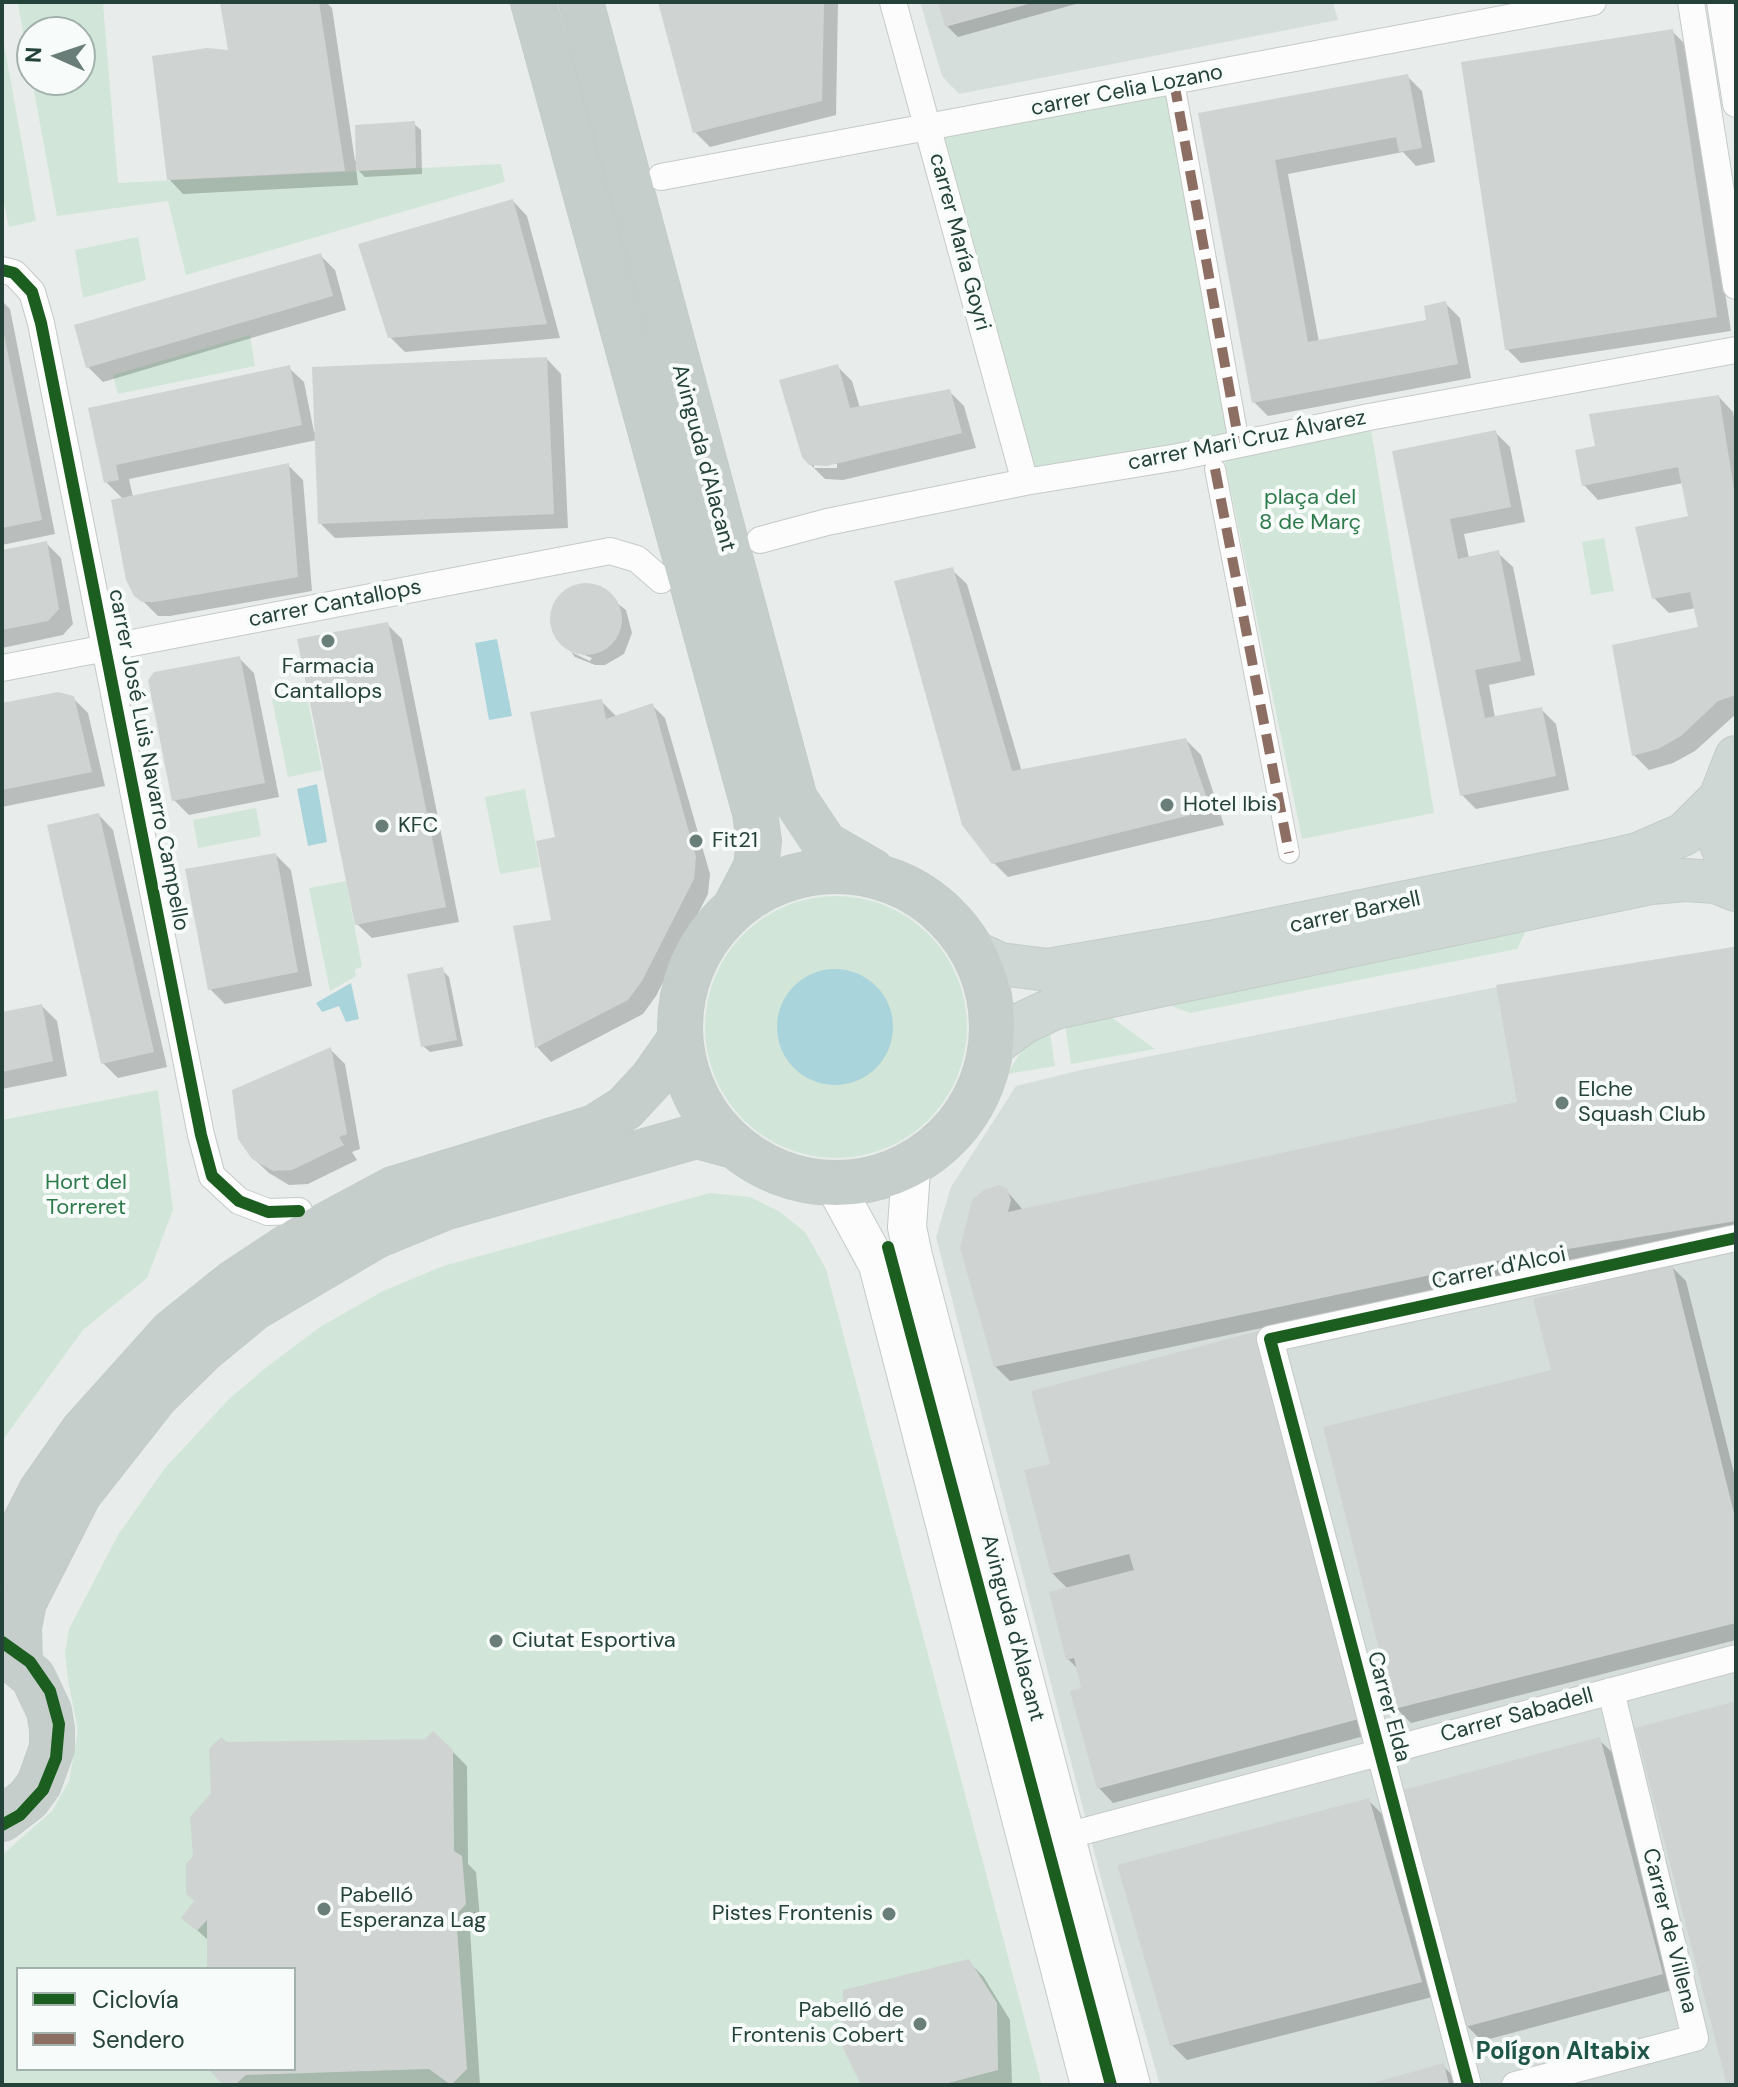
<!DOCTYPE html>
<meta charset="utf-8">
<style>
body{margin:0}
#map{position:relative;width:1738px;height:2087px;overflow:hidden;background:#e8edeb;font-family:"DM Sans",sans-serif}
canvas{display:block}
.frame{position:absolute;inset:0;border:4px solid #24423a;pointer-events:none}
.legend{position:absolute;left:16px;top:1967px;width:280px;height:104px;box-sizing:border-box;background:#f7fbf9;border:2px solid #a3b1ad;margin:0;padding:10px 14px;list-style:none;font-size:24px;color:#24423a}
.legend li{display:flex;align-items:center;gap:16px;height:40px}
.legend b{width:40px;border:2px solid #a3b1ad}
.north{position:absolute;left:16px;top:16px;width:80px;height:80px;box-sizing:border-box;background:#f7fbf9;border:2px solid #a3b1ad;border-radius:50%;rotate:273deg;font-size:22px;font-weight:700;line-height:32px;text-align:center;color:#24423a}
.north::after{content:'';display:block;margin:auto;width:28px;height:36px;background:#697e78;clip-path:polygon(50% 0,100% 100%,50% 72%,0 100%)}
</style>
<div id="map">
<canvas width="1738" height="2087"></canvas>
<div class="frame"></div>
<ul class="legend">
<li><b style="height:10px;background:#1b5e20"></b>Ciclovía</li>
<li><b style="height:10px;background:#8d6e63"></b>Sendero</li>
</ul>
<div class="north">N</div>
</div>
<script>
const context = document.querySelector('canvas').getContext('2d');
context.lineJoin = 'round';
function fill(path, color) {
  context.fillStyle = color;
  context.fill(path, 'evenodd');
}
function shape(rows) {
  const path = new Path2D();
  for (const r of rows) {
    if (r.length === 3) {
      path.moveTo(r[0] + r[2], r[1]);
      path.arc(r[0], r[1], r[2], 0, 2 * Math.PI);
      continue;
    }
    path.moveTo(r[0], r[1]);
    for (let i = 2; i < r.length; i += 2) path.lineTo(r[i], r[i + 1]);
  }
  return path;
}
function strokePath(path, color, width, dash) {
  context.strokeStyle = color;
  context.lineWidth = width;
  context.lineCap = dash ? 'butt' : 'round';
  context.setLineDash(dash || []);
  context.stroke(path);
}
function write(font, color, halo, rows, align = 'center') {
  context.font = font + ' "DM Sans",sans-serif';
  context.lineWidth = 8;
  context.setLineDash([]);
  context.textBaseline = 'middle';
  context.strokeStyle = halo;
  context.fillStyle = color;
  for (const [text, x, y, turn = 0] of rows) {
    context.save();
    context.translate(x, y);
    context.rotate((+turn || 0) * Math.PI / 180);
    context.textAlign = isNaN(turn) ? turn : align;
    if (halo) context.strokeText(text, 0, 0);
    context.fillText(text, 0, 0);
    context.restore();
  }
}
const built = shape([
 [920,2,1333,2,1338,20,959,94,942,76],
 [1734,947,1736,2085,1160,2085,1103,1886,936,1237,951,1187,1016,1086,1081,1070,1557,975]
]);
const green = shape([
 [18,4,103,4,118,183,501,164,505,182,186,275,168,201,57,216],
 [32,32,80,32,80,80,32,80],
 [2,33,36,221,9,227,2,193],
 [1174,82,1239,443,1369,417,1434,813,1302,839,1222,448,1025,482,927,128],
 [138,237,146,280,83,298,75,250],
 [250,335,255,366,118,394,113,375],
 [1604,538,1614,591,1591,595,1582,542],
 [306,692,322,770,288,777,272,699],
 [525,789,540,867,500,874,485,797],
 [256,808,261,836,198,848,193,820],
 [346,881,362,967,355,969,356,976,330,991,309,888],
 [836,1027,131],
 [1529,924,1517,949,1190,1013,1155,1000],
 [1111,1017,1155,1049,1071,1064,1065,1024],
 [1049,1027,1055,1066,1007,1074,1026,1044],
 [158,1090,173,1210,147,1278,83,1330,2,1441,2,1120],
 [710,1193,750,1197,780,1212,805,1232,826,1269,1042,2085,2,2085,2,1855,52,1811,69,1781,78,1731,68,1680,65,1653,69,1629,118,1535,165,1468,230,1398,268,1366,320,1327,383,1291,443,1266],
 [18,1969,294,1969,294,2069,18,2069]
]);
const water = shape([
 [497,639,512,716,489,720,475,643],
 [317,784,327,842,308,846,297,789],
 [835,1027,58],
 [351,983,359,1019,346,1022,339,1006,322,1012,316,1003]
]);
const shadow = shape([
 [246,2,326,2,332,8,355,161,414,124,421,130,422,174,365,177,356,168,358,185,183,194,169,179,231,52,223,5],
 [660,2,838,2,836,115,710,147,695,132],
 [940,2,1083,2,958,37,947,26],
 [1672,31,1687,46,1731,331,1521,363,1507,349],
 [1407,76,1422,91,1435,162,1416,166,1403,152,1288,174,1319,342,1428,321,1445,303,1460,318,1471,378,1268,416,1254,402,1200,115],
 [513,201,527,216,560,338,405,352,390,337],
 [320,255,335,270,346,310,103,382,88,367],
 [2,301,10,309,55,534,2,545],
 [547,359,561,374,568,528,335,538,320,523,317,440,129,479,133,497,288,465,303,480,312,591,170,616,158,616,143,601,123,499,106,482,91,409,289,368,304,382,314,432],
 [837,366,852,381,860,408,949,391,964,406,976,448,843,480,825,479,810,464],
 [814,464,837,464,837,468,814,468],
 [1719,397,1733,412,1736,429,1736,714,1695,751,1673,763,1649,770,1634,755,1701,629,1696,608,1669,613,1654,598,1691,518,1683,483,1598,500,1584,485,1597,448],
 [1495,432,1510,447,1525,522,1464,534,1469,558,1498,553,1513,567,1535,675,1489,685,1495,718,1541,709,1556,724,1569,790,1476,809,1462,795,1394,453],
 [46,543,61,558,73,624,63,635,2,648,2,552],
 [952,570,967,584,1022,772,1186,740,1201,755,1224,825,1008,877,993,862],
 [583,584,594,585,626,610,632,633,624,654,605,665,595,665,575,657,571,652,590,661,592,658,566,648,552,626,551,616,561,594],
 [387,624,402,639,459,922,372,938,357,924],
 [240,659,254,673,279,797,189,815,174,800],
 [73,698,88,713,105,786,2,807,2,705],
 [601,701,616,716,651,704,665,718,710,874,708,894,656,996,643,1014,551,1062,537,1047,516,928,554,921,557,838],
 [99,815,113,830,167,1067,118,1078,103,1063],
 [276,855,291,870,312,986,225,1004,210,989],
 [1733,949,1736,1238,1518,1274,1010,1381,995,1366,1006,1190,1023,1210,1519,1103],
 [442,970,449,977,463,1046,430,1052,423,1046],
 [42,1006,57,1021,67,1076,2,1089,2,1014],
 [330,1049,345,1064,360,1149,352,1152,357,1160,308,1184,289,1185,269,1173,253,1158],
 [1671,1266,1686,1281,1736,1481,1736,1640,1411,1723,1396,1708,1553,1371],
 [1033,1392,1372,1734,1113,1803,1099,1788,1084,1689,1079,1670,1068,1659,1068,1589,1052,1573,1052,1465],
 [1599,1740,1614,1754,1676,1989,1482,2041,1467,2026],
 [226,1744,452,1751,467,1766,468,1864,476,1872,480,1919,470,1930,480,2085,226,2085,211,2069,294,2069,294,1969,209,1969,209,1941,184,1918,197,1901,195,1856],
 [1368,1800,1383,1815,1436,1996,1187,2060,1172,2045],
 [968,1961,983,1976,1010,2020,1012,2084,863,2085],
 [1443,2066,1454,2077,1456,2085,1373,2085]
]);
const building = shape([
 [319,2,345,171,167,180,152,56,207,48,228,50,220,3],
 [658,2,824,2,822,101,693,133],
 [938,2,1032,2,1032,3,945,27],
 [1673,29,1717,317,1505,350,1461,62],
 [1408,74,1422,148,1399,152,1396,137,1275,160,1308,342,1426,320,1424,306,1446,301,1458,364,1252,403,1198,113],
 [415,121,416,168,356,171,355,125],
 [513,199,547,324,388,338,358,244],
 [321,253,333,296,86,368,74,325],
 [3,330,42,520,2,528,2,331],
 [547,357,554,514,318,524,312,367],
 [838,364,850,408,950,389,962,433,827,466,809,465,802,457,779,380],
 [290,365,302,425,116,465,119,480,104,483,88,408],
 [1719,395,1736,502,1736,695,1718,701,1681,736,1658,749,1632,756,1612,645,1698,627,1690,592,1652,599,1635,527,1688,516,1678,467,1582,486,1575,450,1595,446,1589,414],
 [1496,430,1511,507,1450,519,1458,559,1499,550,1521,661,1475,670,1485,718,1542,707,1556,776,1460,796,1392,451],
 [289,463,298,577,155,602,142,602,134,596,126,580,111,500],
 [47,541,59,609,48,621,2,630,2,550],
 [953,567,1012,771,1186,738,1211,810,992,864,962,825,894,581],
 [586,619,36],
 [388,622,446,907,355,925,297,639],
 [240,656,265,783,172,801,148,680,154,672],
 [58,692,74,696,92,772,2,790,2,703],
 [602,699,606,719,653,703,696,857,694,879,642,981,628,1000,535,1048,513,926,551,920,536,841,555,837,530,712],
 [99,813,154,1052,101,1064,47,825],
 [276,853,298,972,208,990,185,869],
 [1734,947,1736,1221,1502,1260,994,1367,960,1248,972,1200,984,1190,998,1185,1007,1188,1011,1200,1008,1212,1517,1102,1496,985],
 [443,967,457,1040,421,1047,407,974],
 [42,1004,53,1061,2,1072,2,1012],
 [331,1047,347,1134,339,1137,344,1145,292,1170,273,1171,252,1159,238,1139,232,1090],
 [1672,1264,1736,1521,1736,1623,1394,1709,1323,1427,1551,1370,1533,1299],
 [1258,1331,1359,1719,1097,1789,1070,1691,1081,1688,1074,1658,1066,1660,1049,1592,1134,1570,1129,1554,1051,1574,1024,1470,1050,1464,1031,1391],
 [1736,1701,1736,2085,1727,2085,1635,1728],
 [433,1731,453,1750,454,1851,462,1856,466,1904,456,1915,467,2069,451,2085,429,2069,246,2075,235,2085,223,2085,208,2069,294,2069,294,1969,207,1969,207,1920,197,1931,181,1918,194,1901,186,1894,186,1864,193,1856,190,1817,211,1793,209,1749,221,1737,227,1742,425,1739],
 [1600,1737,1663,1974,1465,2027,1403,1790],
 [1369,1798,1422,1982,1170,2046,1117,1865],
 [969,1959,997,2003,998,2070,941,2085,861,2085,842,2046,843,1990],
 [1444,2063,1449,2085,1369,2085,1369,2084]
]);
const pedestrian = shape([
 [1174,82,1239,443],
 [1215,469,1289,853]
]);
const minor = shape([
 [893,2,1025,482],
 [1691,2,1736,286],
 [1720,2,1736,104],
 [661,177,1593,2],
 [2,270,14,273,32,292,41,323,201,1135,212,1176,239,1201,268,1212,299,1211],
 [760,540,827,522,1025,482,1178,457,1369,417,1736,350],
 [2,668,610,551,637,559,661,580],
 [1066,1836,1736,1658],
 [1468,2085,1270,1339,1736,1238],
 [1515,2085,1695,2038,1611,1691]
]);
const secondary = shape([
 [911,1170,907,1227,913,1256,1131,2085],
 [834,1184,878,1265,1090,2085]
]);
const primary = shape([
 [1736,757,1720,798,1720,842,1736,880],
 [974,952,1000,964,1048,970,1210,942,1612,860,1638,854,1684,834,1720,798],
 [992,1046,1023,1023,1055,1008,1120,994,1651,883,1685,880,1716,882,1736,890]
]);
const trunk = shape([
 [533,2,755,813,759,841,756,867,735,907],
 [581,2,795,799,825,844,872,871],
 [836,1027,156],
 [2,1567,41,1491,83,1431,172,1332,233,1283,298,1240,393,1189,595,1127,625,1108,652,1079,680,1039],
 [2,1651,33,1677,49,1711,52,1729,52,1748,39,1784,28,1799,2,1819],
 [20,1663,19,1627,24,1602,79,1494,156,1396,203,1350,254,1308,376,1236,444,1208,697,1136,734,1146]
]);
const quiet = shape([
 [1174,82,1239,443],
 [1215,469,1289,853]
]);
const cycleway = shape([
 [2,270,14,273,32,292,41,323,201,1135,212,1176,239,1201,268,1212,299,1211],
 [888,1247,1111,2085],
 [2,1642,30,1662,50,1691,59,1724,56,1758,43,1790,20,1815,2,1825],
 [1468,2085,1270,1339,1736,1238]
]);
const markers = [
 [328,641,8,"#697e78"],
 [1167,805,8,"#697e78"],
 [382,826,8,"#697e78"],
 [696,841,8,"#697e78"],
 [1562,1103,8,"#697e78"],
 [496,1641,8,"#697e78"],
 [324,1909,8,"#697e78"],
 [889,1914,8,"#697e78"],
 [920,2024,8,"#697e78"]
];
const streetNames = [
 ["carrer Celia Lozano",1127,91,-11],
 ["carrer María Goyri",959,242,75],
 ["carrer Mari Cruz Álvarez",1247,441,-11],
 ["Avinguda d'Alacant",703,458,75],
 ["carrer Cantallops",335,604,-11],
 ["carrer José Luis Navarro Campello",148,760,79],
 ["carrer Barxell",1355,913,-12],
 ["Carrer d'Alcoi",1499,1269,-12],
 ["Avinguda d'Alacant",1012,1628,75],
 ["Carrer Elda",1388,1707,75],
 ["Carrer Sabadell",1517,1716,-15],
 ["Carrer de Villena",1669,1931,76]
];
const parkNames = [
 ["plaça del",1310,498],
 ["8 de Març",1310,523],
 ["Hort del",86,1183],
 ["Torreret",86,1208]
];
const poiNames = [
 ["Farmacia",328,667,"center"],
 ["Cantallops",328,692,"center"],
 ["Hotel Ibis",1183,805],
 ["KFC",398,826],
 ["Fit21",712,841],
 ["Elche",1578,1090],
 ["Squash Club",1578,1115],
 ["Ciutat Esportiva",512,1641],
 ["Pabelló",340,1896],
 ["Esperanza Lag",340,1921],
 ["Pistes Frontenis",873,1914,"right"],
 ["Pabelló de",904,2011,"right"],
 ["Frontenis Cobert",904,2036,"right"]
];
const neighbourhoodNames = [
 ["Polígon Altabix",1563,2053]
];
fill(built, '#d6dedb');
fill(green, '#d1e6d8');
fill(water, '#a9d4db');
fill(shadow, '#0003');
fill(building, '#cfd4d2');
strokePath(pedestrian, '#c5cac8', 22);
strokePath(minor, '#c5cac8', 28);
strokePath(secondary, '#c3cbc8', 40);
strokePath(primary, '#c3ccc9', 44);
strokePath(trunk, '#c3ccc9', 46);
strokePath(pedestrian, '#fcfcfc', 20);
strokePath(minor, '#fcfcfc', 26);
strokePath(secondary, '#fcfcfc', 38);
strokePath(primary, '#cfd7d5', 42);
strokePath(trunk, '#c6cecc', 44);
strokePath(quiet, '#8d6e63', 10, [20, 10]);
strokePath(cycleway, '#1b5e20', 12);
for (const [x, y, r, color] of markers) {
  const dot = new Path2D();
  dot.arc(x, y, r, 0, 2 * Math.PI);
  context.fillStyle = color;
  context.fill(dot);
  strokePath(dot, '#f7fbf9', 3);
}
write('22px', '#24423a', '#f7fbf9', streetNames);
write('22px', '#2d7a4b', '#f7fbf9', parkNames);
write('22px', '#24423a', '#f7fbf9', poiNames, 'left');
write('bold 24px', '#1f5548', '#f7fbf9', neighbourhoodNames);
</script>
